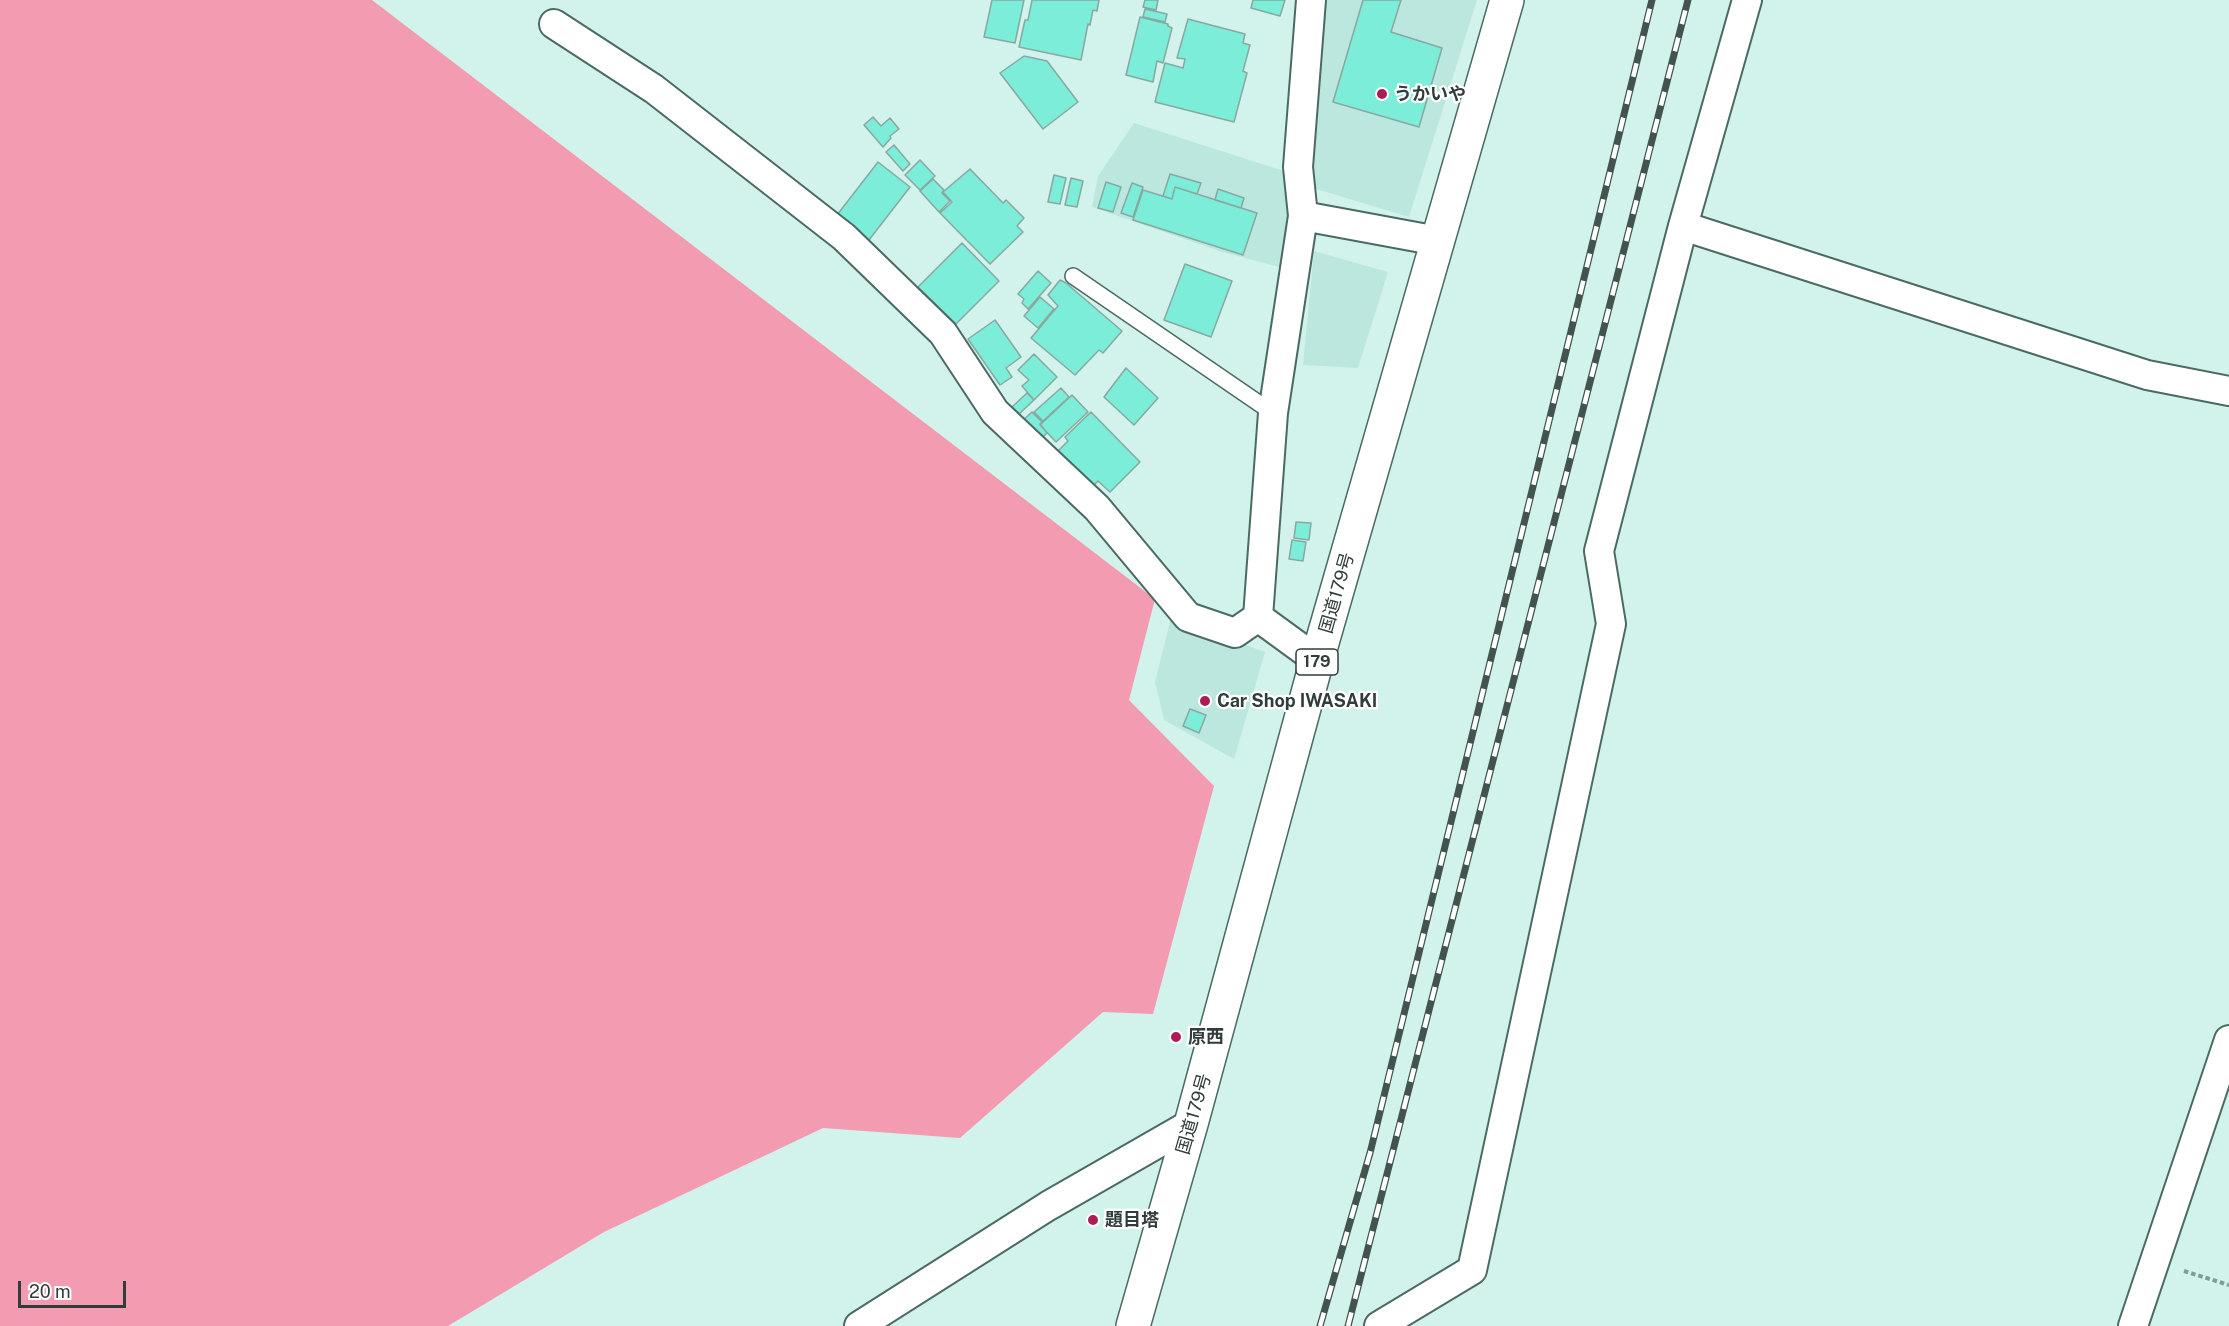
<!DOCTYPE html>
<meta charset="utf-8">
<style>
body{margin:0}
#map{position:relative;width:2229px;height:1326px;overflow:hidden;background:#d1f3eb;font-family:"Public Sans",sans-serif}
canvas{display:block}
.scale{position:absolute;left:18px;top:1281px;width:108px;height:27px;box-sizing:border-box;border:3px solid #303d3a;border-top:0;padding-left:8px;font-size:18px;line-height:21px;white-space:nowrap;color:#303d3a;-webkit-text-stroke:4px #fff;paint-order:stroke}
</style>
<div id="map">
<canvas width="2229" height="1326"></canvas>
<div class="scale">20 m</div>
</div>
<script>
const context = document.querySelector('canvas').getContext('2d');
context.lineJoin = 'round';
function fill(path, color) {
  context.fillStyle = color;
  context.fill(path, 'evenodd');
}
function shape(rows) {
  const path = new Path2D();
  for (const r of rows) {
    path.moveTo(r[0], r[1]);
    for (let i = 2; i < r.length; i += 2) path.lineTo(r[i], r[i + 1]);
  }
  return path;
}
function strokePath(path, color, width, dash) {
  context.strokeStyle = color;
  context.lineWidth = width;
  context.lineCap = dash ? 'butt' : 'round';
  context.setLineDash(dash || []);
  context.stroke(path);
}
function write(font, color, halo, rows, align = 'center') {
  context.font = font + ' "Public Sans","Noto Sans JP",sans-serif';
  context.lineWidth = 4.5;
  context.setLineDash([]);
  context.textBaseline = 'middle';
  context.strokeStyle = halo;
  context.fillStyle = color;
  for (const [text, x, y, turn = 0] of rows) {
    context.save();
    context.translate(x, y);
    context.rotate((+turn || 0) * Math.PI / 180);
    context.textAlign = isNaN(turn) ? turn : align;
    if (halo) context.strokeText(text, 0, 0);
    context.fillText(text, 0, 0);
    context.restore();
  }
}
const built = shape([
 [1320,0,1477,0,1409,217,1313,188],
 [1134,123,1290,173,1283,268,1222,252,1092,207,1098,176],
 [1314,251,1388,272,1358,368,1303,365],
 [1171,618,1265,652,1234,759,1164,720,1155,682]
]);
const forest = shape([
 [0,0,372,0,1155,599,1129,700,1214,786,1153,1014,1103,1012,960,1138,823,1128,604,1232,448,1326,0,1326]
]);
const building = shape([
 [992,0,1024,0,1015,43,984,37,992,0],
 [1032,0,1099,0,1097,11,1093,10,1090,25,1088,24,1081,60,1019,47,1025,20,1028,20,1032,0],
 [1145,0,1158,0,1156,10,1143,7,1145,0],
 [1253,0,1285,0,1280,16,1251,8,1253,0],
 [1363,0,1401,0,1391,32,1442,48,1419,127,1333,102,1363,0],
 [1145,9,1167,14,1165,22,1143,17,1145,9],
 [1140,17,1168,24,1168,26,1172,28,1163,63,1157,61,1153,82,1126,75,1140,17],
 [1188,19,1245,34,1243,43,1250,45,1243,71,1247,73,1234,122,1155,102,1165,63,1183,68,1185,59,1177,58,1188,19],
 [1024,56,1047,61,1078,102,1043,129,1000,73,1024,56],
 [873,117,881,126,890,118,899,129,890,136,891,138,883,147,864,125,873,117],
 [894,145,910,164,903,171,886,152,894,145],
 [920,160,935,176,920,190,905,175,920,160],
 [878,162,910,187,869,240,837,215,878,162],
 [970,169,1003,203,1006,200,1024,218,1017,226,1023,232,990,264,940,213,952,202,943,192,970,169],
 [1170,174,1201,183,1197,194,1175,187,1172,199,1163,196,1170,174],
 [1054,175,1066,178,1060,204,1048,202,1054,175],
 [1071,178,1083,181,1077,207,1065,205,1071,178],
 [933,179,944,190,942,193,950,201,939,212,920,191,933,179],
 [1106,182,1121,187,1113,212,1098,208,1106,182],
 [1132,183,1143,187,1133,217,1121,213,1132,183],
 [1175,187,1257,213,1243,255,1133,220,1143,190,1172,199,1175,187],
 [1218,189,1244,198,1241,208,1215,200,1218,189],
 [962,243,999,281,956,324,918,287,962,243],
 [1185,264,1232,281,1211,337,1164,320,1185,264],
 [1038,271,1051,283,1028,309,1022,303,1024,299,1018,294,1038,271],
 [1060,280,1066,283,1122,331,1103,353,1099,350,1075,375,1031,338,1058,306,1048,295,1060,280],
 [1040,297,1054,309,1038,328,1024,316,1040,297],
 [995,320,1021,357,1006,368,1012,377,1000,385,968,339,995,320],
 [1034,354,1057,377,1034,400,1022,386,1029,380,1018,370,1034,354],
 [1126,368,1158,398,1134,425,1104,397,1126,368],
 [1061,388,1069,397,1043,421,1034,412,1061,388],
 [1027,393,1034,400,1018,415,1011,408,1027,393],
 [1072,395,1088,412,1056,442,1040,425,1072,395],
 [1032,412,1042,422,1040,424,1047,433,1040,440,1022,421,1032,412],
 [1091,412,1140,462,1110,492,1098,481,1090,489,1056,453,1068,441,1065,437,1091,412],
 [1296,522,1311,523,1309,540,1294,538,1296,522],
 [1292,540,1306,542,1303,561,1289,559,1292,540],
 [1190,709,1206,715,1199,733,1183,726,1190,709]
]);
const path = shape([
 [2184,1271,2229,1285]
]);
const lane = shape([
 [1073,276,1273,413]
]);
const street = shape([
 [1311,0,1298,167,1303,216,1273,413,1258,617,1317,660],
 [554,24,654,89,844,237,943,333,995,412,1097,508,1188,617,1235,633,1258,617],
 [1303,216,1438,241],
 [1683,226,2147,375,2229,391],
 [859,1326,1048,1206,1191,1124],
 [1379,1326,1472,1270,1611,624,1599,551,1683,226,1747,0],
 [2133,1326,2229,1040]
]);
const highway = shape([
 [1133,1326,1191,1124,1317,660,1507,0]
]);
const rail = shape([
 [1320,1326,1370,1153,1652,0],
 [1348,1326,1688,0]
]);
const markers = [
 [1382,94,6,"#ac1c57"],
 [1205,701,6,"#ac1c57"],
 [1176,1037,6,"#ac1c57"],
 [1093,1220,6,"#ac1c57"]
];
const shields = [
 [1317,662,42]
];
const shieldNames = [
 ["179",1317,662]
];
const poiNames = [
 ["うかいや",1394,94],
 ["Car Shop IWASAKI",1217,701],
 ["原西",1188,1037],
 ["題目塔",1105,1220]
];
const streetNames = [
 ["国道179号",1337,593,-74],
 ["国道179号",1194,1114,-74]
];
fill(built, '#bce7de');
fill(forest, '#f39bb1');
fill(building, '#7cedd8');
strokePath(building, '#88a8a1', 1.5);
strokePath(lane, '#4c6a63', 18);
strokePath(street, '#4c6a63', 32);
strokePath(highway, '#4c6a63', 36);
strokePath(path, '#829a95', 4, [4.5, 3]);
strokePath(lane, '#fff', 15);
strokePath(street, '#fff', 28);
strokePath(highway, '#fff', 33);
strokePath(rail, '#43534f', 7);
strokePath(rail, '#fff', 4.5, [14]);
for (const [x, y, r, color] of markers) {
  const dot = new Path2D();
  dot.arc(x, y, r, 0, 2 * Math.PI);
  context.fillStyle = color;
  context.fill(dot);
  strokePath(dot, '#fff', 2);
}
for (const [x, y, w] of shields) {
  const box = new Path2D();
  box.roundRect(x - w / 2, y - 13, w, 26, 4.5);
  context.fillStyle = '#fff';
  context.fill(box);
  strokePath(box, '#303d3a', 1.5);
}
write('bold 16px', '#303d3a', null, shieldNames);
write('bold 18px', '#303d3a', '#fff', poiNames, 'left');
write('18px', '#303d3a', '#fff', streetNames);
</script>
